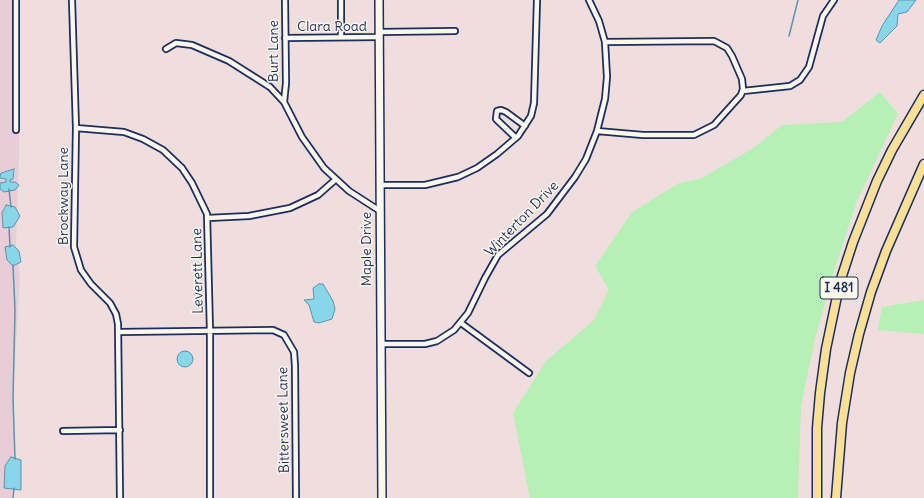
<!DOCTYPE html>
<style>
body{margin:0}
canvas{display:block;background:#f0dedf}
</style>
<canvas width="924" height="498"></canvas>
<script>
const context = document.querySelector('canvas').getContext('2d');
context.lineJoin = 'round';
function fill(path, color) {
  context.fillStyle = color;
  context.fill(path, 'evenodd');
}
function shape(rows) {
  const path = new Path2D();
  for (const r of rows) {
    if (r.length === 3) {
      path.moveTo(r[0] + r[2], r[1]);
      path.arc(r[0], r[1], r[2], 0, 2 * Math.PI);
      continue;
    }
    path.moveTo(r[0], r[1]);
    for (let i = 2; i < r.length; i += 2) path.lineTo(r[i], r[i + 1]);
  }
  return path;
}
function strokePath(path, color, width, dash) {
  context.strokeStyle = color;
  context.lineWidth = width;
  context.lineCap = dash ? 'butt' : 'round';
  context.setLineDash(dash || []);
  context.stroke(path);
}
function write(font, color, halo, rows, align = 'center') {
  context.font = font + ' Delius,sans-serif';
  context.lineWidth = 3;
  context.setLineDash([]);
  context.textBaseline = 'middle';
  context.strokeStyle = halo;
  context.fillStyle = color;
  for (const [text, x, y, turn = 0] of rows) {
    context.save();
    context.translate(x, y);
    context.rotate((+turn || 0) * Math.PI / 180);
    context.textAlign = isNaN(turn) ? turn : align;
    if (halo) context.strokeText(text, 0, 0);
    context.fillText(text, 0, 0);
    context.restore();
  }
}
const built = shape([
 [0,0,19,0,19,156,16,244,20,277,14,378,14,451,12,498,0,498]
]);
const green = shape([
 [880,92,898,114,857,201,835,268,815,339,801,406,798,498,530,498,513,413,546,361,594,320,609,290,595,266,632,212,679,183,700,179,752,149,782,125,842,122],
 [924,300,924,334,878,330,882,307]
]);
const water = shape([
 [899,0,916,0,907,12,898,14,897,26,880,43,876,40,882,26,899,0],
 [14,169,13,179,10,180,10,182,15,182,19,185,15,190,4,192,0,189,0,183,6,182,6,179,0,178,0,176,1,173,14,169],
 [6,205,15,207,20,216,13,227,3,228,2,213,6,205],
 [13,245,19,251,21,262,13,266,7,260,5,247,13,245],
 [319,284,323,284,333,301,335,309,332,319,319,323,314,322,309,305,304,300,314,299,313,288,319,284],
 [185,359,8],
 [11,457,21,460,21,490,4,488,5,466,11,457]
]);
const stream = shape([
 [789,36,798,0],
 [9,189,11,207],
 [9,227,10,247],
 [13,265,15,310,13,398,15,459],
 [13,498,14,488]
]);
const street = shape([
 [16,0,16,130],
 [72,0,76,128,74,247,81,270,91,284,110,303,116,314,118,324,120,498],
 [379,32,455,31],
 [341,37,341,0],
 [285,38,379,37],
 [166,49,176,43,192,45,229,61,270,87,284,102,302,137,324,168,349,191,380,211],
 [743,91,790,86,800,80,809,67,823,16,834,0],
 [284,102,286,83,285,0],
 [76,128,124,132,143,139,163,150,182,168,192,183,207,214,210,331,210,498],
 [597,131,643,135,694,135,714,125,741,95,743,89,742,79,732,56,727,48,714,41,605,42],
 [516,138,496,119,497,111,501,110,506,112,525,126],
 [380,185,425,185,458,177,477,168,497,154,518,136,531,116,534,103,537,0],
 [208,218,249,216,290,208,318,195,335,180],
 [461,323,529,373],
 [119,332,273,330,284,335,294,352,295,366,296,498],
 [381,344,425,344,437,341,454,330,468,313,485,278,498,255,547,214,575,177,586,159,597,131,605,99,607,77,605,42,599,21,589,0],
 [63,431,120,430]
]);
const secondary = shape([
 [379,0,382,498]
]);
const highway = shape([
 [817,498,817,428,820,393,826,349,840,282,853,242,877,181,892,150,924,95],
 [836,498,842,423,850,373,859,334,871,292,886,251,924,164]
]);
const shields = [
 [839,288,38]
];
const shieldNames = [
 ["I 481",839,288]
];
const streetNames = [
 ["Clara Road",332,27],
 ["Burt Lane",274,51,-90],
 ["Brockway Lane",64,196,-90],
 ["Winterton Drive",522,219,-46],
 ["Maple Drive",367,249,-90],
 ["Leverett Lane",198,271,-91],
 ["Bittersweet Lane",284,420,-91]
];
fill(built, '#e8cdd6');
fill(green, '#b5f0b4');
fill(water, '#88d6e7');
strokePath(water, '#5c93b0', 1);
strokePath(stream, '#5c93b0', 1.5);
strokePath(street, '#1b2f5e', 8);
strokePath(secondary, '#1b2f5e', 10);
strokePath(highway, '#1b2f5e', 11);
strokePath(street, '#fbf7ec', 4.5);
strokePath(secondary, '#fbf7ec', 7);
strokePath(highway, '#fadf96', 8);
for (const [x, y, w] of shields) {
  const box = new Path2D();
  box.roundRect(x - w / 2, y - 11, w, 22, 3);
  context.fillStyle = '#fbf7ec';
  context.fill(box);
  strokePath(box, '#1b2f5e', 1);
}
write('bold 13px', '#1b2f5e', null, shieldNames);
write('14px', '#1b2f5e', '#fbf7ec', streetNames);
</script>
